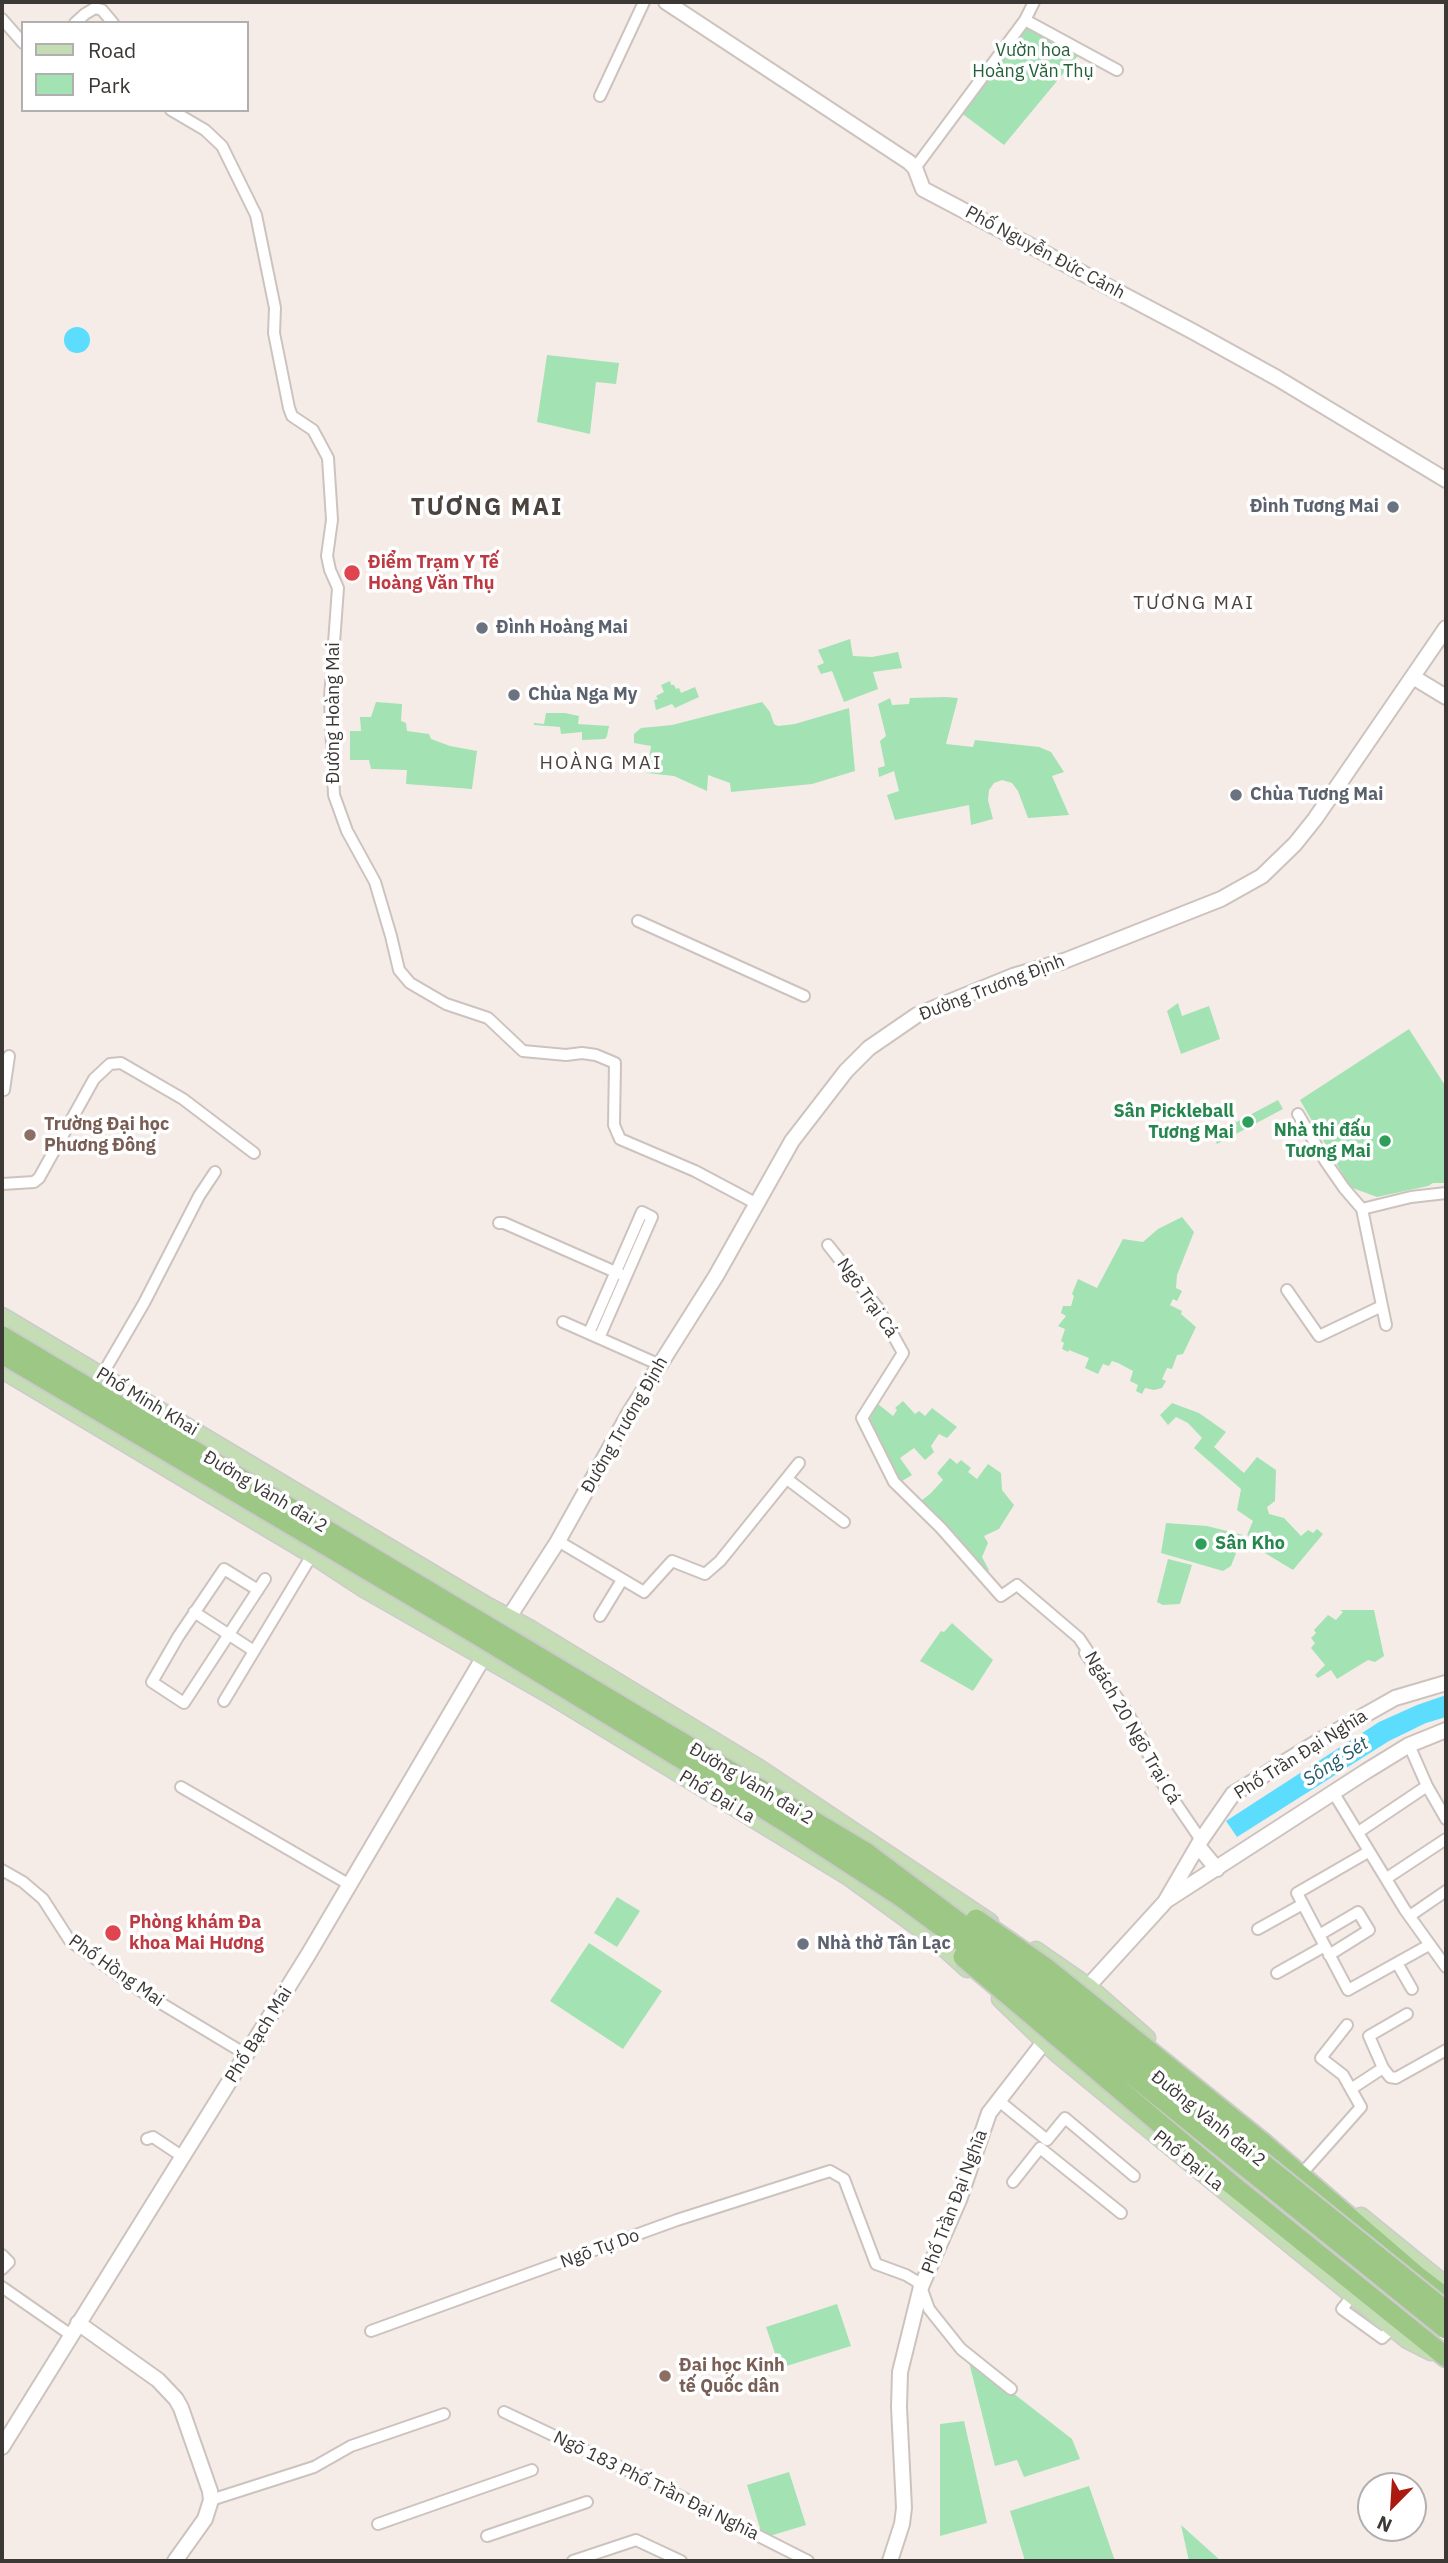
<!DOCTYPE html>
<meta charset="utf-8">
<style>
body{margin:0}
#map{position:relative;width:1448px;height:2563px;overflow:hidden;background:#f6ece7;font-family:"IBM Plex Sans",sans-serif}
canvas{display:block}
.frame{position:absolute;inset:0;border:4px solid #3c3836;pointer-events:none}
.legend{position:absolute;left:21px;top:21px;width:228px;height:91px;box-sizing:border-box;background:#fff;border:2px solid #b1afaf;margin:0;padding:9px 12px;list-style:none;font-size:21px;color:#3c3836}
.legend li{display:flex;align-items:center;gap:14px;height:35px}
.legend b{width:35px;border:2px solid #b1afaf}
.north{position:absolute;left:1357px;top:2472px;width:70px;height:70px;box-sizing:border-box;background:#fff;border:2px solid #b1afaf;border-radius:50%;rotate:204deg;font-size:19px;font-weight:700;line-height:28px;text-align:center;color:#3c3836}
.north::after{content:'';display:block;margin:auto;width:24px;height:32px;background:#ab1a11;clip-path:polygon(50% 0,100% 100%,50% 72%,0 100%)}
</style>
<div id="map">
<canvas width="1448" height="2563"></canvas>
<div class="frame"></div>
<ul class="legend">
<li><b style="height:9px;background:#c4ddb5"></b>Road</li>
<li><b style="height:19px;background:#a2e2b3"></b>Park</li>
</ul>
<div class="north">N</div>
</div>
<script>
const context = document.querySelector('canvas').getContext('2d');
context.lineJoin = 'round';
function fill(path, color) {
  context.fillStyle = color;
  context.fill(path, 'evenodd');
}
function shape(rows) {
  const path = new Path2D();
  for (const r of rows) {
    if (r.length === 3) {
      path.moveTo(r[0] + r[2], r[1]);
      path.arc(r[0], r[1], r[2], 0, 2 * Math.PI);
      continue;
    }
    path.moveTo(r[0], r[1]);
    for (let i = 2; i < r.length; i += 2) path.lineTo(r[i], r[i + 1]);
  }
  return path;
}
function strokePath(path, color, width, dash) {
  context.strokeStyle = color;
  context.lineWidth = width;
  context.lineCap = dash ? 'butt' : 'round';
  context.setLineDash(dash || []);
  context.stroke(path);
}
function write(font, color, halo, rows, align = 'center') {
  context.font = font + ' "IBM Plex Sans",sans-serif';
  context.lineWidth = 7;
  context.setLineDash([]);
  context.textBaseline = 'middle';
  context.strokeStyle = halo;
  context.fillStyle = color;
  for (const [text, x, y, turn = 0] of rows) {
    context.save();
    context.translate(x, y);
    context.rotate((+turn || 0) * Math.PI / 180);
    context.textAlign = isNaN(turn) ? turn : align;
    if (halo) context.strokeText(text, 0, 0);
    context.fillText(text, 0, 0);
    context.restore();
  }
}
const green = shape([
 [1025,21,1081,52,1004,145,960,112],
 [547,355,619,363,616,384,596,382,590,434,537,422],
 [850,639,853,656,872,657,898,652,902,668,873,672,878,689,844,702,832,671,821,674,817,666,824,663,818,650],
 [670,681,671,685,674,685,676,689,679,688,681,693,695,687,699,697,675,708,672,704,656,710,654,700,658,699,656,696,664,692,661,685],
 [946,697,958,698,946,744,973,747,975,740,1039,747,1051,752,1064,772,1052,776,1069,815,1028,818,1018,791,1012,783,1002,780,994,783,989,790,988,800,993,819,971,825,969,805,895,820,887,795,899,791,894,771,879,777,878,768,885,766,880,741,886,736,878,704,890,698,892,705,909,704,910,698],
 [376,702,402,704,401,721,406,723,407,731,429,734,431,739,450,746,477,751,472,789,406,784,407,770,371,769,369,760,350,760,350,731,361,731,360,717,371,717],
 [762,702,770,712,774,724,778,726,795,724,849,708,855,771,812,784,731,792,730,783,708,775,707,791,674,776,647,773,651,746,634,743,634,734,641,728,672,725],
 [546,713,565,713,579,716,578,724,609,726,607,736,605,739,582,740,582,732,561,734,560,727,534,725,534,723,544,724],
 [1178,1003,1182,1016,1209,1006,1220,1039,1181,1054,1167,1011],
 [1409,1029,1446,1087,1446,1183,1433,1183,1428,1186,1377,1197,1350,1187,1300,1100],
 [1278,1100,1283,1109,1217,1144,1212,1135],
 [1182,1217,1194,1232,1177,1275,1176,1288,1182,1291,1177,1301,1173,1299,1170,1305,1182,1311,1181,1314,1196,1327,1183,1354,1177,1355,1172,1369,1167,1368,1162,1379,1166,1381,1162,1388,1154,1390,1145,1388,1142,1394,1136,1391,1138,1385,1130,1381,1133,1371,1118,1363,1112,1361,1109,1366,1103,1364,1098,1374,1085,1368,1089,1358,1069,1350,1068,1352,1062,1349,1064,1343,1061,1341,1065,1329,1058,1326,1066,1316,1061,1313,1063,1306,1071,1306,1074,1296,1072,1294,1078,1279,1097,1288,1123,1239,1143,1242,1158,1229],
 [903,1401,915,1414,919,1411,925,1416,932,1408,957,1427,947,1438,939,1434,931,1446,934,1452,925,1460,914,1448,900,1458,912,1475,899,1483,867,1424,878,1404,893,1416,897,1410,895,1408],
 [1172,1403,1199,1413,1226,1432,1214,1447,1244,1473,1257,1457,1276,1470,1275,1501,1267,1507,1269,1514,1284,1518,1301,1536,1308,1530,1313,1533,1317,1529,1323,1534,1293,1570,1260,1550,1262,1542,1247,1535,1253,1521,1237,1510,1241,1489,1194,1448,1202,1438,1188,1423,1176,1417,1168,1425,1160,1415],
 [950,1458,957,1464,961,1460,971,1468,968,1472,977,1479,988,1464,1001,1473,1002,1490,1014,1505,999,1529,984,1536,988,1543,982,1557,989,1570,983,1575,918,1503,930,1494,943,1480,937,1473],
 [1166,1523,1207,1526,1243,1535,1231,1566,1223,1571,1161,1553],
 [1168,1559,1192,1565,1180,1604,1163,1605,1157,1602],
 [1340,1610,1374,1610,1384,1656,1375,1662,1368,1660,1337,1679,1331,1670,1318,1678,1315,1675,1325,1665,1311,1648,1315,1643,1311,1638,1316,1633,1314,1630,1328,1615,1336,1620,1343,1612],
 [952,1623,993,1660,973,1691,920,1661,941,1631,944,1632],
 [617,1897,640,1911,617,1947,594,1933],
 [589,1943,662,1991,623,2049,550,2001],
 [837,2304,851,2346,780,2368,766,2327],
 [968,2358,1072,2439,1080,2459,1024,2477,1017,2460,995,2466],
 [964,2421,987,2523,940,2536,940,2424],
 [789,2472,806,2525,763,2538,747,2485],
 [1089,2486,1115,2561,1025,2561,1010,2511],
 [1181,2525,1221,2561,1189,2561]
]);
const water = shape([
 [77,340,13],
 [1446,1695,1446,1717,1426,1723,1389,1741,1237,1837,1226,1821,1379,1722,1417,1705]
]);
const street = shape([
 [2,19,23,43],
 [1025,20,1117,70],
 [75,23,85,14,95,8,102,10,113,23],
 [600,96,644,2],
 [171,110,205,130,222,146,256,215,275,308,274,333,289,408,292,416,313,430,328,458,332,520,327,556,330,570,338,588,330,698,334,795,347,831,375,882,391,936,399,970,410,983,446,1004,488,1018,523,1051,566,1055,582,1053,596,1055,615,1063,614,1125,620,1139,695,1171,757,1204],
 [915,168,1025,20,1034,2],
 [638,921,804,996],
 [2,1090,4,1090,9,1056],
 [1298,1114,1326,1162,1344,1188,1362,1209,1386,1325],
 [2,1184,34,1182,39,1178,94,1079,110,1064,121,1063,183,1099,254,1153],
 [1362,1209,1411,1197,1446,1193],
 [499,1223,504,1223,620,1274],
 [828,1245,878,1308,903,1353,862,1418,894,1482,941,1528,1001,1596,1017,1585,1079,1638,1087,1650,1085,1653,1121,1703,1135,1725,1160,1780,1201,1840],
 [1287,1290,1319,1336,1382,1306],
 [563,1322,660,1365],
 [589,1333,642,1212,652,1217,599,1338],
 [102,1375,144,1303,199,1196,215,1172],
 [787,1479,844,1522],
 [558,1541,644,1592,672,1561,705,1574,720,1561,799,1463],
 [258,1590,224,1569,178,1637,152,1682,184,1703,265,1579],
 [194,1612,254,1651],
 [600,1616,622,1580],
 [224,1701,312,1555],
 [1409,1745,1427,1786,1446,1819],
 [181,1787,350,1885],
 [1333,1792,1405,1910,1446,1967],
 [1363,1829,1427,1786],
 [1368,1852,1297,1893,1348,1990,1429,1945],
 [2,1870,23,1882,43,1899,70,1941,144,1993,247,2055],
 [1390,1876,1446,1839],
 [1414,1913,1446,1891],
 [1258,1929,1303,1904],
 [1319,1935,1358,1912,1369,1930,1329,1955],
 [1397,1963,1412,1989],
 [1277,1973,1325,1946],
 [1407,2014,1369,2036,1383,2068,1390,2077,1396,2078,1446,2050],
 [1351,2089,1383,2068],
 [999,2101,1047,2140,1065,2118,1134,2176],
 [147,2139,153,2137,183,2157],
 [1305,2170,1361,2107,1343,2075,1321,2058,1347,2025],
 [1013,2182,1040,2148,1121,2213],
 [2,2255,9,2262,2,2269],
 [2,2287,71,2335],
 [1353,2295,1342,2309,1382,2338,1393,2328],
 [371,2331,677,2220,830,2171,844,2179,876,2264,906,2275,916,2281,921,2287,929,2309,961,2349,1011,2389],
 [504,2412,652,2482,808,2561],
 [211,2500,314,2467,351,2446,444,2414],
 [378,2524,532,2470],
 [487,2536,587,2502],
 [573,2561,636,2540,681,2561]
]);
const secondary = shape([
 [666,2,909,162,915,168,923,189,1192,331,1277,378,1446,480],
 [1413,677,1446,697],
 [504,1625,558,1541,630,1412,716,1276,792,1141,846,1071,869,1048,917,1015,1013,976,1064,961,1221,899,1262,876,1295,844,1315,819,1446,628],
 [1198,1846,1217,1869],
 [1167,1900,1365,1772,1409,1745,1446,1730],
 [1083,1992,1165,1902,1201,1840,1233,1794,1324,1738,1395,1698,1446,1683],
 [78,2323,158,2380,176,2399,181,2408,210,2491,211,2500,205,2519,175,2561],
 [2,2447,308,1955,489,1648],
 [890,2561,902,2524,904,2508,899,2407,900,2372,921,2287,959,2200,989,2113,1051,2033]
]);
const primary = shape([
 [2,1316,486,1605,531,1629,756,1766,990,1922],
 [2,1370,312,1555,364,1589,546,1693,850,1878,934,1939,967,1969],
 [1036,1950,1088,1986,1147,2038],
 [1000,1999,1057,2054,1170,2147,1407,2340,1431,2352],
 [1361,2216,1446,2285]
]);
const highway = shape([
 [1263,2143,1416,2275,1446,2298],
 [1230,2183,1446,2357]
]);
const highwayBridge = shape([
 [2,1336,867,1853,1032,1977,1446,2311],
 [2,1354,474,1633,790,1825,901,1897,1026,1989,1446,2329],
 [976,1919,1045,1967,1263,2143],
 [963,1957,1230,2183]
]);
const markers = [
 [1393,507,7,"#6b7280"],
 [352,573,9,"#e0444e"],
 [482,628,7,"#6b7280"],
 [514,695,7,"#6b7280"],
 [1236,795,7,"#6b7280"],
 [1248,1122,7,"#2e9e5b"],
 [30,1135,7,"#8d6e63"],
 [1385,1141,7,"#2e9e5b"],
 [1201,1544,7,"#2e9e5b"],
 [113,1933,9,"#e0444e"],
 [803,1944,7,"#6b7280"],
 [665,2376,7,"#8d6e63"]
];
const parkNames = [
 ["Vườn hoa",1033,51],
 ["Hoàng Văn Thụ",1033,72]
];
const streetNames = [
 ["Phố Nguyễn Đức Cảnh",1045,253,28],
 ["Đường Hoàng Mai",334,713,-90],
 ["Đường Trương Định",992,988,-21],
 ["Ngõ Trại Cá",867,1298,55],
 ["Phố Minh Khai",147,1402,31],
 ["Đường Trương Định",625,1425,-60],
 ["Đường Vành đai 2",265,1492,31],
 ["Ngách 20 Ngõ Trại Cá",1132,1728,60],
 ["Phố Trần Đại Nghĩa",1301,1755,-32],
 ["Đường Vành đai 2",751,1784,31],
 ["Phố Đại La",717,1797,31],
 ["Phố Hồng Mai",116,1971,35],
 ["Phố Bạch Mai",259,2035,-58],
 ["Đường Vành đai 2",1208,2119,39],
 ["Phố Đại La",1188,2161,39],
 ["Phố Trần Đại Nghĩa",955,2202,-69],
 ["Ngõ Tự Do",600,2249,-20],
 ["Ngõ 183 Phố Trần Đại Nghĩa",656,2486,26]
];
const worshipNames = [
 ["Đình Tương Mai",1379,507,"right"],
 ["Đình Hoàng Mai",496,628],
 ["Chùa Nga My",528,695],
 ["Chùa Tương Mai",1250,795],
 ["Nhà thờ Tân Lạc",817,1944]
];
const healthNames = [
 ["Điểm Trạm Y Tế",368,563],
 ["Hoàng Văn Thụ",368,584],
 ["Phòng khám Đa",129,1923],
 ["khoa Mai Hương",129,1944]
];
const leisureNames = [
 ["Sân Pickleball",1234,1112],
 ["Tương Mai",1234,1133],
 ["Nhà thi đấu",1371,1131],
 ["Tương Mai",1371,1152],
 ["Sân Kho",1215,1544,"left"]
];
const educationNames = [
 ["Trường Đại học",44,1125],
 ["Phương Đông",44,1146],
 ["Đại học Kinh",679,2366],
 ["tế Quốc dân",679,2387]
];
const neighbourhoodNames = [
 ["TƯƠNG MAI",1194,604],
 ["HOÀNG MAI",601,764]
];
const waterNames = [
 ["Sông Sét",1336,1762,-33]
];
const districtNames = [
 ["TƯƠNG MAI",487,508]
];
fill(green, '#a2e2b3');
fill(water, '#5dddfd');
strokePath(street, '#ccc3bf', 14);
strokePath(secondary, '#ccc3bf', 18);
strokePath(primary, '#cccbcb', 19);
strokePath(highway, '#cccbcb', 23);
strokePath(street, '#fff', 10);
strokePath(secondary, '#fff', 14);
strokePath(primary, '#c4ddb5', 16);
strokePath(highway, '#9dc784', 19);
strokePath(highwayBridge, '#cccbcb', 23, []);
strokePath(highwayBridge, '#9dc784', 19);
for (const [x, y, r, color] of markers) {
  const dot = new Path2D();
  dot.arc(x, y, r, 0, 2 * Math.PI);
  context.fillStyle = color;
  context.fill(dot);
  strokePath(dot, '#fff', 2.5);
}
write('18px', '#235f38', '#fff', parkNames);
write('18px', '#3c3836', '#fff', streetNames);
write('bold 18px', '#5b616d', '#fff', worshipNames, 'left');
write('bold 18px', '#be3a42', '#fff', healthNames, 'left');
write('bold 18px', '#27864d', '#fff', leisureNames, 'right');
write('bold 18px', '#785e54', '#fff', educationNames, 'left');
context.letterSpacing = '2px';
write('19px', '#4b433f', '#fff', neighbourhoodNames);
context.letterSpacing = '0px';
write('italic 19px', '#265b69', '#fff', waterNames);
context.letterSpacing = '2px';
write('bold 24px', '#4b433f', '#fff', districtNames);
context.letterSpacing = '0px';
</script>
